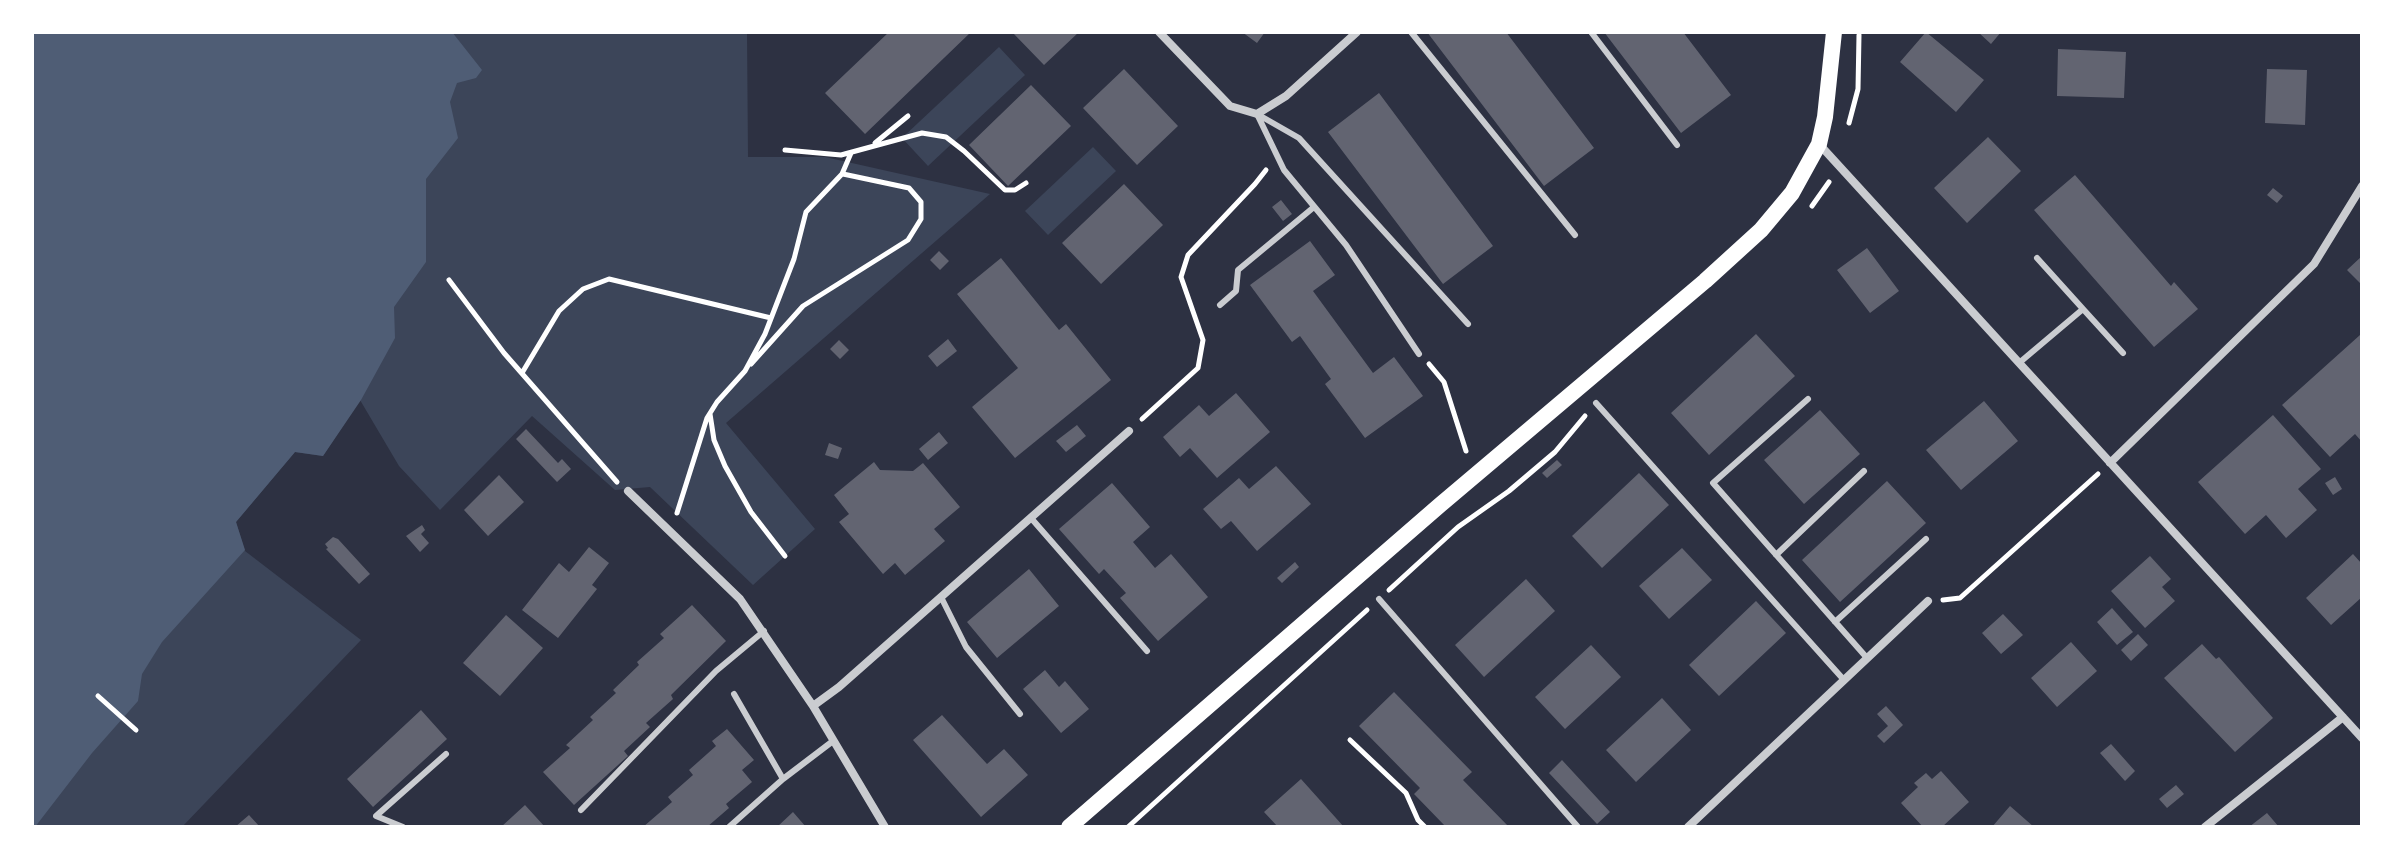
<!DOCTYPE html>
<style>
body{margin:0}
#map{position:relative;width:2394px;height:859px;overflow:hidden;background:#2d3142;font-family:"Asap Condensed",sans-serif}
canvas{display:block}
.frame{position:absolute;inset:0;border:34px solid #fff;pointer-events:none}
</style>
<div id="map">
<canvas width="2394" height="859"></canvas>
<div class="frame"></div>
</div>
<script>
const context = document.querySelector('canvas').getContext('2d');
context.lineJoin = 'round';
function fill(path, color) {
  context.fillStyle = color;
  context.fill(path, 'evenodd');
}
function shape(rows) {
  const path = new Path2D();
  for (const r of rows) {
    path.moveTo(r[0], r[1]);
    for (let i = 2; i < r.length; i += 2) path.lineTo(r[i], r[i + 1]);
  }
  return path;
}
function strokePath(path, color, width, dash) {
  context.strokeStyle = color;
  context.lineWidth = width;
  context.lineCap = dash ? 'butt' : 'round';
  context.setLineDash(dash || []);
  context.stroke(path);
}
const green = shape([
 [32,32,747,32,748,157,825,157,990,194,726,423,815,529,753,585,650,487,615,490,532,416,440,510,399,466,360,400,323,456,295,452,236,522,245,551,361,640,182,827,32,827],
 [999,47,1025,75,928,166,902,138],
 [1093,147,1116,171,1048,235,1025,211]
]);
const water = shape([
 [32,32,452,32,482,70,476,78,457,83,450,102,458,138,426,179,426,262,394,307,395,338,361,400,323,456,295,452,236,522,245,550,162,642,142,674,138,701,92,753,35,827,32,827]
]);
const building = shape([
 [889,32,971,32,865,134,825,93],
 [1012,32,1079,32,1044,65],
 [1242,32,1265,32,1257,43],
 [1427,32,1506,32,1594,148,1544,186],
 [1604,32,1683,32,1731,95,1681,133],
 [1926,32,1984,80,1956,112,1900,62],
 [1978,32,2001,32,1991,44],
 [2058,49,2126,52,2124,98,2057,96],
 [1124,69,1178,126,1137,165,1083,108],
 [2267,69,2307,70,2305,125,2265,123],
 [1031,85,1071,126,1008,186,969,145],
 [1379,93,1493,246,1443,284,1328,132],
 [1988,137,2021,171,1967,223,1934,188],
 [2075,175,2171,286,2174,282,2198,309,2154,347,2034,210],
 [1124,184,1163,225,1101,284,1062,243],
 [2273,188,2283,196,2277,203,2267,195],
 [1281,200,1292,214,1283,221,1272,207],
 [1310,241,1335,275,1313,291,1373,373,1394,357,1423,396,1365,438,1325,384,1331,379,1300,336,1292,342,1250,285],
 [1867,248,1899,291,1870,313,1837,270],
 [939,251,949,261,940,270,930,260],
 [2362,256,2362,285,2347,270],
 [1001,258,1059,330,1066,324,1111,380,1015,458,972,407,1018,368,957,294],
 [1756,334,1795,376,1709,455,1671,413],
 [2360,335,2362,442,2355,434,2330,457,2282,405],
 [948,339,957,351,937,367,928,356],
 [839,340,849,350,840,359,830,349],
 [1236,393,1270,432,1217,478,1190,448,1180,457,1163,437,1199,405,1209,416],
 [1984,401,2018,441,1961,490,1926,450],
 [1820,410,1860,454,1804,504,1764,460],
 [2273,415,2321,469,2298,489,2317,510,2286,538,2266,515,2245,534,2198,482],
 [1077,425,1086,436,1066,452,1056,441],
 [526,429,558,463,562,459,571,469,557,482,516,439],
 [939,432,948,443,928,460,919,449],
 [829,443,842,448,838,459,825,455],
 [1557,460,1562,465,1547,478,1542,473],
 [874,462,880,470,913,471,923,463,960,507,934,529,945,541,905,575,895,563,883,574,839,522,849,514,834,495],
 [1276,466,1311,504,1257,551,1231,521,1221,529,1203,509,1239,478,1249,489],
 [1639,473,1669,505,1602,568,1572,536],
 [499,475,524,502,488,536,464,510],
 [2335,477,2342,489,2333,495,2325,483],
 [1887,481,1926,523,1840,602,1802,560],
 [1112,483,1150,527,1133,542,1155,568,1171,554,1208,597,1158,641,1120,598,1126,593,1104,569,1099,574,1059,529],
 [422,525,425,530,421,534,429,543,420,552,406,536],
 [333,537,338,539,370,574,359,584,326,549,328,548,325,544],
 [589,547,609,563,592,585,597,589,558,638,522,610,559,563,569,572],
 [1682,548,1712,580,1669,619,1639,586],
 [2353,554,2362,564,2362,597,2331,625,2306,598],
 [2150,556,2171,579,2162,587,2175,601,2145,628,2111,591],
 [1295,562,1299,567,1282,583,1277,578],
 [1029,569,1059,606,997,658,967,622],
 [1526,579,1555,611,1484,677,1455,645],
 [1756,601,1786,633,1719,696,1689,665],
 [692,605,726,641,671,695,673,699,646,723,650,727,624,751,628,756,574,805,543,772,570,748,566,745,593,720,590,717,616,693,613,690,639,665,637,662,664,638,660,634],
 [2112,608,2133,632,2117,645,2097,622],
 [2003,614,2023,635,2001,654,1982,633],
 [506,615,543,648,500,696,463,663],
 [2138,634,2148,645,2131,661,2121,650],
 [2071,642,2097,671,2057,707,2031,678],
 [2202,644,2216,659,2219,657,2273,718,2235,752,2164,678],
 [1591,645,1621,677,1565,729,1535,697],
 [1045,670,1059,687,1065,681,1089,709,1061,733,1023,689],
 [1394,692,1472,772,1463,780,1509,827,1446,827,1414,794,1420,788,1359,726],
 [1662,698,1691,730,1636,782,1606,750],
 [1886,706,1903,725,1884,743,1877,736,1888,726,1877,714],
 [421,710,447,739,373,807,347,779],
 [942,715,987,764,1004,749,1028,775,981,817,913,740],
 [727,729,754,760,742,770,752,782,726,804,729,808,707,827,643,827,672,802,668,797,693,775,689,770,716,746,712,741],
 [2111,744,2135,771,2125,781,2100,753],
 [1562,760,1610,812,1597,824,1549,773],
 [1941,771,1969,802,1942,827,1923,827,1901,803,1918,787,1914,783,1926,773,1932,779],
 [1301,779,1344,827,1278,827,1264,812],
 [2176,785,2184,794,2167,808,2159,799],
 [525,805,545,827,501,827],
 [2010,806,2034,827,1992,827],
 [793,812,806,827,777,827],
 [2267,813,2279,827,2249,827],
 [249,815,260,827,235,827]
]);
const path = shape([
 [1849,123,1858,89,1859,35],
 [875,143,908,116],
 [785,150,841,155,922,133,946,137,964,151,1005,190,1015,190,1026,183],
 [1812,206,1829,182],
 [449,280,504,353,617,482],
 [751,364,803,306,908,240,921,219,921,202,909,188,843,174],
 [1429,364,1444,382,1466,451],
 [522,373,559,311,583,289,609,279,771,318],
 [710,414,714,440,725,466,751,512,785,556],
 [1142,419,1198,368,1203,340,1181,277,1188,255,1255,184,1266,170],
 [677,513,707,418,717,402,745,371,765,334,794,259,806,212,842,174,851,153],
 [1389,590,1458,527,1509,491,1555,452,1585,416],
 [1943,600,1960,598,2098,474],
 [98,696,136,730],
 [1350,740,1406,793,1418,820,1425,827],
 [1128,827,1367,610]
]);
const service = shape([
 [1411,32,1575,235],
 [1591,32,1677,145],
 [1257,114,1299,138,1468,324],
 [1257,114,1284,170,1346,245,1419,354],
 [1220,305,1236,291,1238,270,1314,207],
 [2083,309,2123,353],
 [2019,363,2083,309,2037,258],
 [1808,399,1713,483,1867,658],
 [1596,403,1844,680],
 [1031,518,1147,651],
 [1776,555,1864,471],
 [941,597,966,647,1020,714],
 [1379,599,1578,827],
 [1835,622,1926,539],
 [783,779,833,741],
 [581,810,716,671,764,631],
 [403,827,376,816,446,754],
 [729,827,783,779,734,694]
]);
const minor = shape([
 [1159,32,1230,106,1257,114,1286,96,1357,32],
 [1819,144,2362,738],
 [2110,463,2314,264,2362,186],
 [628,491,740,599,813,706,885,827],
 [813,706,839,687,1129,431],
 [1688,827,1928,601],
 [2205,827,2343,717]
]);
const secondary = shape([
 [1069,827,1440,505,1705,281,1761,230,1792,193,1819,144,1825,117,1834,32]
]);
fill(green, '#3c4559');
fill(water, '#4f5d75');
fill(building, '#626471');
strokePath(path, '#fff', 5);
strokePath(service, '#caccd0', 6);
strokePath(minor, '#caccd0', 8);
strokePath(secondary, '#fff', 16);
</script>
